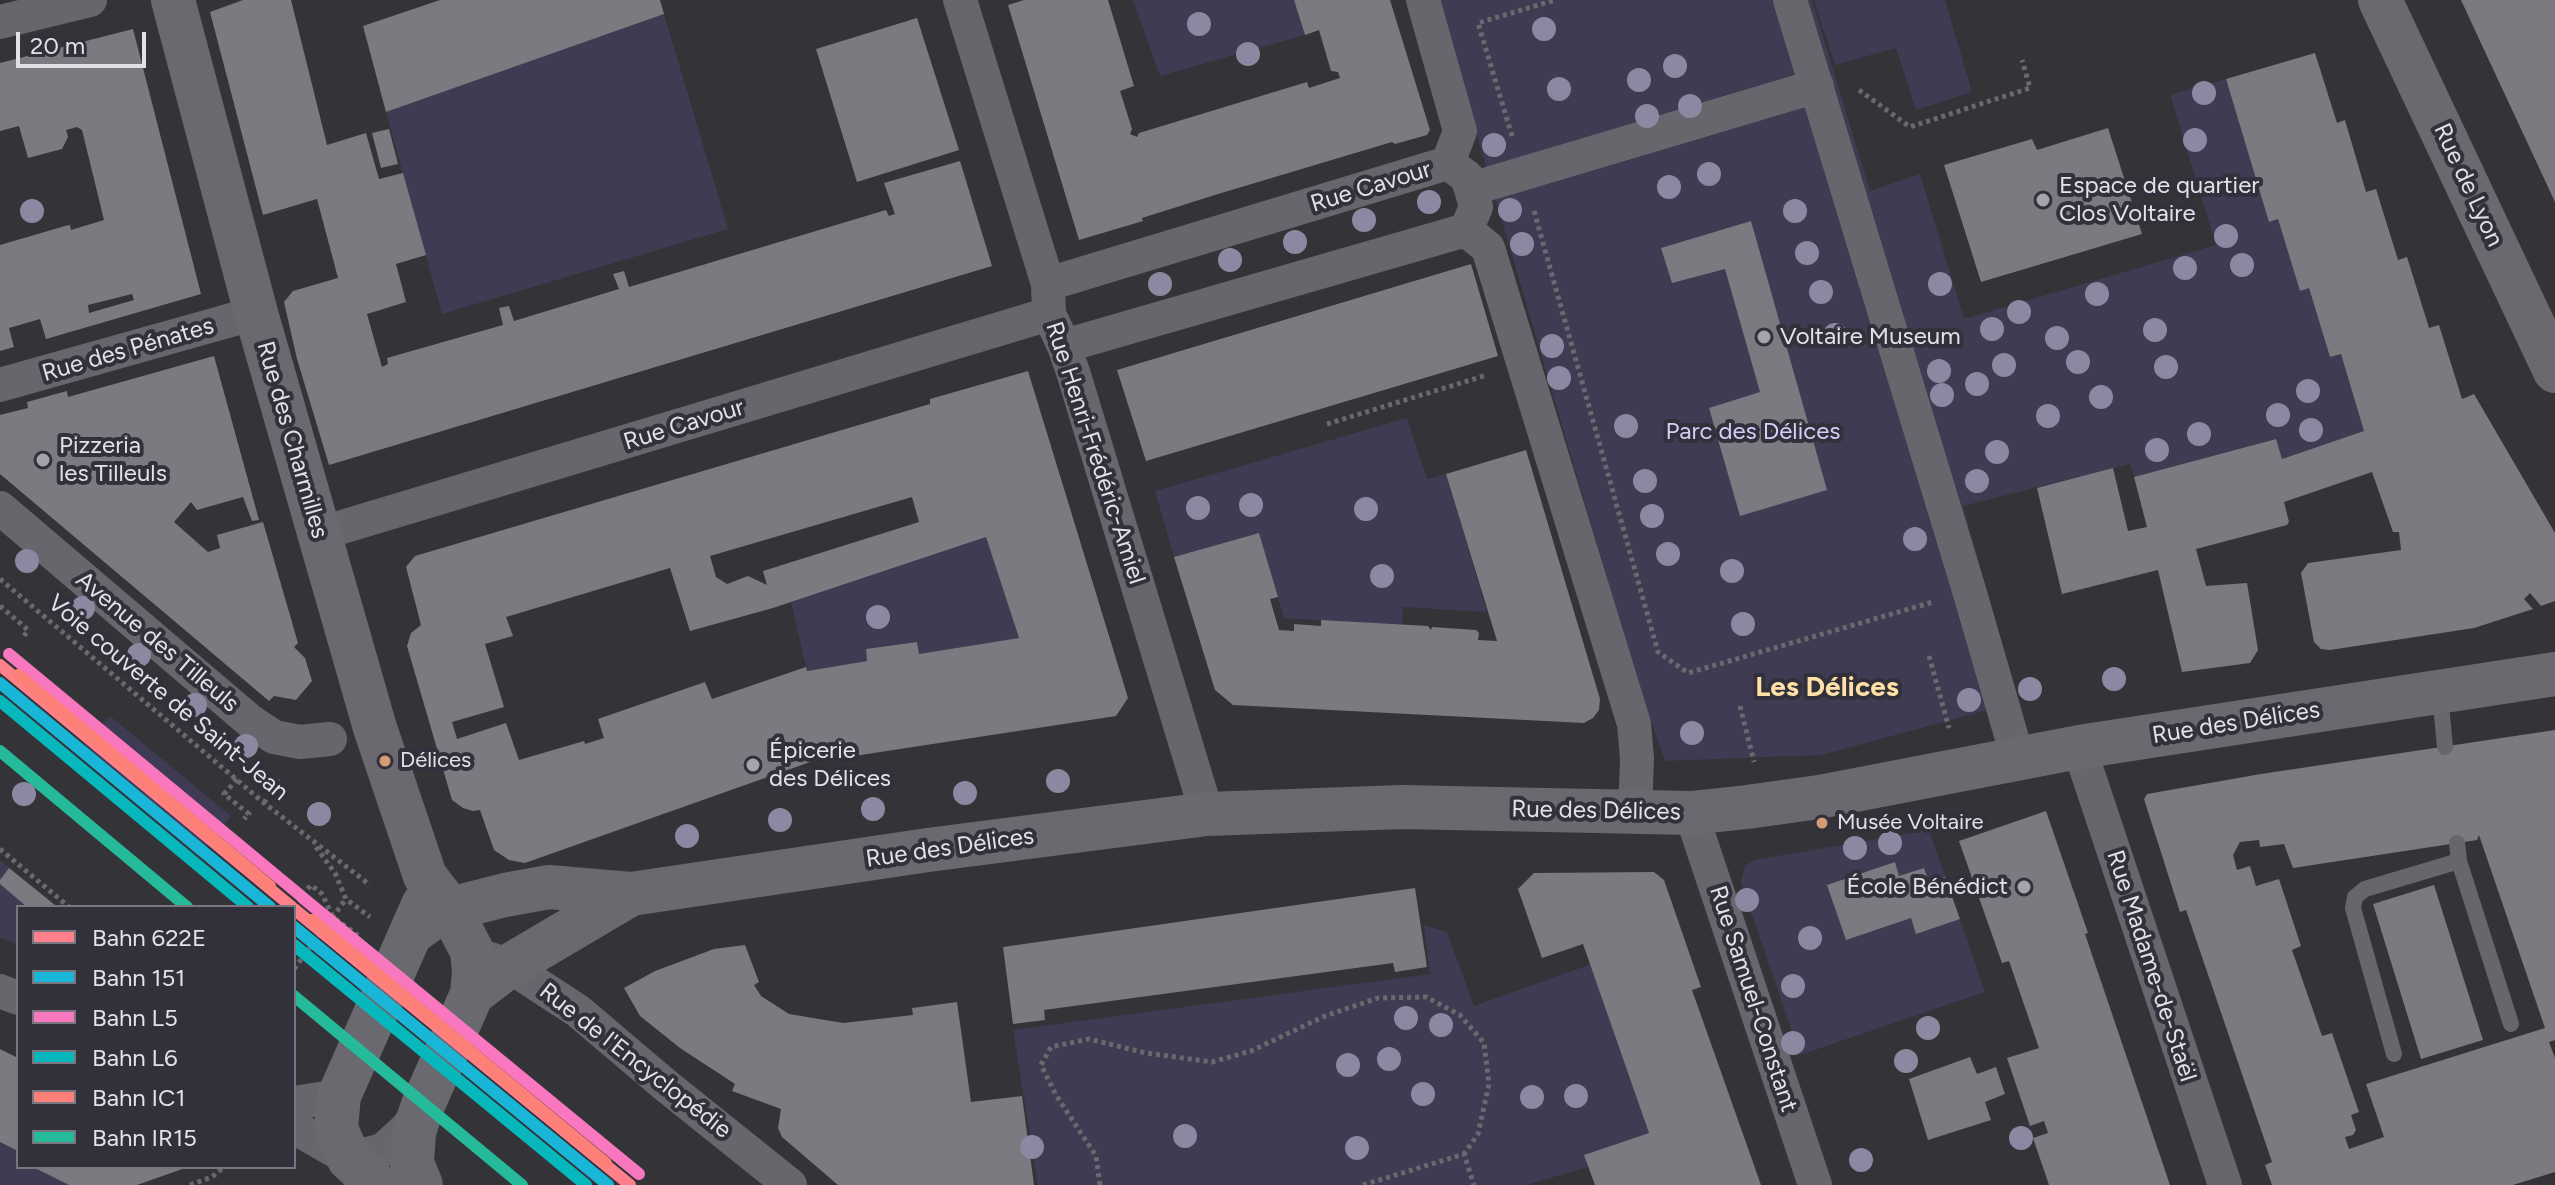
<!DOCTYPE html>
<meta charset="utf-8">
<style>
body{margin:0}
#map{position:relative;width:2555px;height:1185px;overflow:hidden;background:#333338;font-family:Figtree,sans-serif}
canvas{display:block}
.legend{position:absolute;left:16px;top:905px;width:280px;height:264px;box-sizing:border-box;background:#32303b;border:2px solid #787780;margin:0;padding:10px 14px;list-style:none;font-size:24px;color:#e2e1e8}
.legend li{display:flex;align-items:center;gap:16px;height:40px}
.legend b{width:40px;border:2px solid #787780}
.scale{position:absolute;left:16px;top:32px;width:130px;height:36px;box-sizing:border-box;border:4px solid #e2e1e8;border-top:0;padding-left:10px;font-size:24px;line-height:28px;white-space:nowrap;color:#e2e1e8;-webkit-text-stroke:6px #32303b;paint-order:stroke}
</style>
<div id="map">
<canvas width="2555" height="1185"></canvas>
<ul class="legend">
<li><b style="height:10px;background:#ff808b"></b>Bahn 622E</li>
<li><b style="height:10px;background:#1ab6d8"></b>Bahn 151</li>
<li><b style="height:10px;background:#f977be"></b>Bahn L5</li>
<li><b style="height:10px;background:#06b7bc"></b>Bahn L6</li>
<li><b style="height:10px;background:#fc8077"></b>Bahn IC1</li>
<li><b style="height:10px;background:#25ba9a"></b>Bahn IR15</li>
</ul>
<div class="scale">20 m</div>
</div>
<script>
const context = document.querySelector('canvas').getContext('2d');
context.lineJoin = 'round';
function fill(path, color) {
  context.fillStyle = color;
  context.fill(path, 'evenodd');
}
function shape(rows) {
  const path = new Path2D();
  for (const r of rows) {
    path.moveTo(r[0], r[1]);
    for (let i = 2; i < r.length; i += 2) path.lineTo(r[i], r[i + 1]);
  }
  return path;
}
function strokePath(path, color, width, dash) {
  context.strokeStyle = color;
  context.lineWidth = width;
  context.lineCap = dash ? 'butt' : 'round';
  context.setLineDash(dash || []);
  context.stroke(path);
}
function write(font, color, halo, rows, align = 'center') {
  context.font = font + ' Figtree,sans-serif';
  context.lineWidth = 8;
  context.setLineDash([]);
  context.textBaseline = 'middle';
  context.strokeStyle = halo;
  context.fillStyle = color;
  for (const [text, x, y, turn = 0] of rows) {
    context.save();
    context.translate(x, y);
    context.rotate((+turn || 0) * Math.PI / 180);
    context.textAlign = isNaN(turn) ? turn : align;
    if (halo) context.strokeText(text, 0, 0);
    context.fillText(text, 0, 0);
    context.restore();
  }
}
const green = shape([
 [1133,0,1294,0,1305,35,1160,76],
 [1437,0,1812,0,1870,191,1920,174,1964,319,2216,245,2170,95,2226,79,2269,221,2278,219,2300,290,2309,288,2330,357,2341,354,2364,431,2282,459,2275,439,2134,477,2130,464,1963,506,2018,702,1821,755,1665,761,1638,684],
 [1814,0,1945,0,1972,92,1916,110,1896,48,1835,65],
 [664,14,728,229,442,314,386,112],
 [1407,418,1427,479,1446,474,1487,612,1403,607,1402,625,1284,618,1259,533,1174,557,1155,491],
 [986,537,1019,638,919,654,917,642,866,649,867,661,807,671,791,602],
 [110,716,231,816,198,856,77,754],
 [1929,830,1985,992,1800,1055,1741,882,1745,866,1754,860],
 [0,860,58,907,18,907,18,944,0,938],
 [1424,925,1447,932,1474,1006,1591,964,1649,1133,1585,1155,1588,1167,1526,1185,1038,1185,1013,1030,1430,974],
 [0,1142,18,1151,18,1167,33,1167,69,1185,0,1185]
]);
const building = shape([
 [243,0,291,0,327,145,366,133,379,179,403,173,426,255,396,264,406,302,367,314,382,367,388,364,387,358,503,325,499,308,509,306,514,321,619,289,613,274,624,271,629,287,886,210,889,216,895,214,884,183,960,161,992,266,329,465,297,359,284,302,293,291,338,278,317,199,263,215,210,12],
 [440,0,660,0,664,14,386,112,363,26],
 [1024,0,1108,0,1134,86,1120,91,1132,129,1130,134,1137,137,1139,133,1307,82,1309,88,1340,78,1338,72,1331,71,1319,30,1305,35,1294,0,1390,0,1430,130,1427,135,1395,144,1392,142,1218,194,1142,218,1143,221,1079,240,1008,5],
 [2461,0,2555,0,2555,202,2473,26],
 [917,18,959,150,857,182,816,49],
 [133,29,201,294,46,339,40,319,9,328,14,347,0,351,0,245,65,226,70,225,71,230,104,220,82,130,77,127,66,130,68,137,62,149,28,158,19,126,0,131,0,63],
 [132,294,134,300,89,313,88,305],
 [2315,53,2337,123,2345,120,2366,192,2376,189,2398,260,2407,257,2429,328,2439,325,2462,399,2474,394,2555,533,2555,601,2541,606,2530,593,2524,599,2533,609,2474,628,2330,650,2321,649,2314,642,2301,573,2308,563,2401,550,2399,532,2393,532,2372,472,2284,502,2289,522,2287,525,2196,549,2206,586,2247,583,2258,650,2250,663,2182,672,2158,570,2062,594,2037,488,2113,468,2128,531,2147,527,2134,477,2276,439,2282,459,2364,431,2341,354,2330,357,2309,288,2300,291,2278,219,2269,222,2226,79],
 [2108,128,2142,234,1981,282,1944,165,2032,139,2037,150],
 [389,129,398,164,381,168,372,133],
 [1751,221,1827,490,1740,516,1709,408,1760,392,1725,269,1672,283,1661,248],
 [1471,264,1498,356,1146,461,1117,370],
 [214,356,259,520,252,521,243,497,197,510,191,502,174,522,208,552,220,548,217,535,263,522,298,643,294,647,305,658,312,681,296,700,274,696,269,701,0,474,0,415,28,408,27,402,67,391,68,397],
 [1028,371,1128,698,1116,716,828,760,827,756,525,863,509,860,494,850,480,810,473,811,463,808,452,800,407,646,411,633,421,625,406,567,415,556,930,404,930,399],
 [912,497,919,522,763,571,767,585,748,576,727,584,716,577,710,556],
 [986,537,1019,638,919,654,917,642,866,649,867,661,807,671,806,667,712,699,705,682,598,719,604,738,585,744,584,741,519,760,506,723,457,739,452,722,504,707,485,644,513,636,506,617,670,568,690,631,773,608],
 [1526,450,1600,699,1599,710,1593,718,1584,723,1233,705,1215,690,1174,557,1259,533,1278,597,1270,599,1279,630,1294,631,1294,624,1321,626,1321,620,1428,626,1431,630,1432,627,1476,630,1479,633,1478,640,1497,641,1446,474],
 [2555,730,2555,1040,2549,1042,2555,1058,2555,1172,2513,1185,2272,1185,2265,1165,2272,1162,2186,910,2180,912,2144,799,2147,794,2261,774],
 [2479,835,2545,1028,2366,1084,2384,1137,2349,1149,2345,1137,2353,1135,2356,1130,2351,1115,2359,1112,2332,1033,2322,1036,2292,950,2301,946,2279,879,2256,886,2250,866,2237,870,2233,855,2240,842,2259,840,2260,847,2284,844,2293,868,2477,840],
 [2046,811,2088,933,2085,934,2170,1185,2049,1185,2033,1138,2048,1133,2044,1121,2030,1126,2007,1058,2039,1048,2009,961,2002,963,1959,841],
 [1895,862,1899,876,1924,868,1929,883,1945,877,1960,919,1916,934,1911,918,1846,940,1827,885],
 [9,868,45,897,57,907,27,907,0,884,0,880],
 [1654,872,1664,880,1701,987,1692,990,1761,1185,1595,1185,1584,1155,1649,1133,1583,944,1542,958,1518,889,1534,873],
 [2434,885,2483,1040,2421,1059,2373,904],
 [1415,888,1427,967,1395,972,1393,963,1044,1010,1045,1020,1013,1024,1003,947],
 [745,945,759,982,754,985,761,996,789,1014,843,1023,913,1015,912,1008,957,1002,971,1102,1022,1096,1034,1185,838,1185,782,1137,778,1128,781,1109,732,1091,735,1084,680,1048,640,1016,624,988,655,971,714,949],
 [0,1049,18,1058,18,1151,0,1142],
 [1970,1057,1977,1074,1996,1067,2005,1094,1985,1102,1991,1120,1928,1140,1909,1079],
 [33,1167,188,1167,137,1185,69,1185]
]);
const path = shape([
 [1859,90,1910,127,2030,88,2022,60],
 [1512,136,1478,23,1555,0],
 [1534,211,1658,652,1688,673,1933,602],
 [1327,424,1487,375],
 [0,579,264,803,370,885],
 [0,606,28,630,24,636],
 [1929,656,1949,728],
 [1740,706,1754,762],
 [237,779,224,794,249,814,244,819],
 [264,803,280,776],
 [316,847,335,873,346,899,370,917],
 [0,849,69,907],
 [292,907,311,885,322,894,333,917,360,937],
 [294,969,346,899],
 [190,1185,212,1177,224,1167],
 [1100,1185,1096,1156,1056,1095,1041,1065,1051,1047,1089,1039,1146,1053,1212,1062,1251,1051,1325,1016,1378,998,1426,997,1460,1015,1484,1043,1489,1084,1478,1134,1464,1154],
 [1363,1185,1464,1154,1474,1185]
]);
const lane = shape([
 [2440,694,2445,747],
 [2457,843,2459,861,2511,1024],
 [2394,1054,2353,908,2355,897,2365,889,2459,861]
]);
const street = shape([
 [960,0,1048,284,1049,314,1064,346,1074,375,1207,814],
 [1423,0,1460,131,1448,163],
 [1790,0,1969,590,2018,759],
 [0,22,90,0],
 [1471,189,1817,86],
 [1466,230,1488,248,1634,724,1637,758,1635,813],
 [1048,284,1448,163,1467,177,1471,189,1476,207,1466,230,1064,346],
 [0,385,256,313],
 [0,508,250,721,274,737,300,742,330,739],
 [319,534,1049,314],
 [2079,747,2225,1185],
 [1691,813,1815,1185],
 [491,959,509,966,578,1011,664,1084,790,1185],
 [0,991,18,998],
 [294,1103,339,1096],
 [294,1127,349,1159,383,1150,407,1128,421,1108]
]);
const secondary = shape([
 [173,0,256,313,375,728,425,876,450,909,472,951,474,972,472,994],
 [2380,0,2555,371],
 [413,932,431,919,450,909,505,895,549,887,631,894,928,850,1207,814,1402,807,1691,813,1747,807,1819,797,2079,747,2555,674],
 [377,1185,349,1159,336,1128,339,1096,423,905],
 [421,1185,412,1163,414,1132,423,1105,472,994,509,966,631,894]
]);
const rail1 = shape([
 [0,665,292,907],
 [294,909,630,1185]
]);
const rail2 = shape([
 [0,683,270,907],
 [294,927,608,1185]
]);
const rail3 = shape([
 [9,654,301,896],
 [303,898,639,1174]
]);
const rail4 = shape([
 [0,701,248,907],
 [294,945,586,1185]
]);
const rail5 = shape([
 [18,675,270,886],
 [312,920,606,1163]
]);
const rail6 = shape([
 [0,751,187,907],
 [294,996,522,1185]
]);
const trees = [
 [1199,24],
 [1544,29],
 [1248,54],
 [1675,66],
 [1639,80],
 [1559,89],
 [2204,93],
 [1690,106],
 [1647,116],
 [2195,140],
 [1494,145],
 [1709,174],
 [1669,187],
 [1429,202],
 [1510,210],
 [32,211],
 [1795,211],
 [1364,220],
 [2226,236],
 [1295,242],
 [1522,244],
 [1807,253],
 [1230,260],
 [2242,265],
 [2185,268],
 [1160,284],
 [1940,284],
 [1821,292],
 [2097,294],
 [2019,312],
 [1992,329],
 [2155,330],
 [1835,335],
 [2057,338],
 [1552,346],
 [2078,362],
 [2004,365],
 [2166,367],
 [1939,371],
 [1559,378],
 [1977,384],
 [2308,391],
 [1942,395],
 [2101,397],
 [2278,415],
 [2048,416],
 [1626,426],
 [2311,430],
 [2199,434],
 [2157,450],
 [1997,452],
 [1645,481],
 [1977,481],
 [1251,505],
 [1198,508],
 [1366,509],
 [1652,516],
 [1915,539],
 [1668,554],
 [27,561],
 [1732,571],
 [1382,576],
 [83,608],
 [878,617],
 [1743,624],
 [139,655],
 [2114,679],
 [2030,689],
 [1969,700],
 [195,705],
 [1692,733],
 [246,746],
 [1058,781],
 [965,793],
 [24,794],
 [873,809],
 [319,814],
 [780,820],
 [687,836],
 [1890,843],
 [1855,848],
 [1747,900],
 [1810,938],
 [1793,986],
 [1406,1018],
 [1441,1025],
 [1928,1028],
 [1793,1043],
 [1389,1059],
 [1906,1061],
 [1348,1065],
 [1423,1094],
 [1576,1096],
 [1532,1097],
 [1185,1136],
 [2021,1138],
 [1032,1147],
 [1357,1148],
 [1861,1160]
];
const markers = [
 [2043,200,8,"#a5a4aa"],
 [1764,337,8,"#a5a4aa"],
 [43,460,8,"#a5a4aa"],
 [385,761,7,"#d39c74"],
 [753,765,8,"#a5a4aa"],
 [1822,823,7,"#d39c74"],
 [2024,887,8,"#a5a4aa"]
];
const busNames = [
 ["Délices",400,761],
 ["Musée Voltaire",1837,823]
];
const streetNames = [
 ["Rue de Lyon",2468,185,65],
 ["Rue Cavour",1371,187,-17],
 ["Rue des Pénates",128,350,-16],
 ["Rue Cavour",684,425,-17],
 ["Rue des Charmilles",292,440,74],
 ["Rue Henri-Frédéric-Amiel",1095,453,72],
 ["Avenue des Tilleuls",157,642,40],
 ["Voie couverte de Saint-Jean",168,698,40],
 ["Rue des Délices",2236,723,-9],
 ["Rue des Délices",1596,811,1],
 ["Rue des Délices",950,848,-8],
 ["Rue Madame-de-Staël",2151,966,72],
 ["Rue Samuel-Constant",1753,999,72],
 ["Rue de l'Encyclopédie",635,1061,38]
];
const poiNames = [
 ["Espace de quartier",2059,186],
 ["Clos Voltaire",2059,214],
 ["Voltaire Museum",1780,337],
 ["Pizzeria",59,446],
 ["les Tilleuls",59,474],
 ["Épicerie",769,751],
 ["des Délices",769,779],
 ["École Bénédict",2008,887,"right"]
];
const parkNames = [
 ["Parc des Délices",1753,432]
];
const quarterNames = [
 ["Les Délices",1827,688]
];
fill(green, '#3f3b52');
fill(building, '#7b7a80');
strokePath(path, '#6a696e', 5, [4, 4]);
strokePath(lane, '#67666d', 16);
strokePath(street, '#67666d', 34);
strokePath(secondary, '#69696f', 44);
strokePath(rail1, '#ff808b', 12);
strokePath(rail2, '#1ab6d8', 12);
strokePath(rail3, '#f977be', 12);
strokePath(rail4, '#06b7bc', 12);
strokePath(rail5, '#fc8077', 12);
strokePath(rail6, '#25ba9a', 12);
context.fillStyle = '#8c88a2';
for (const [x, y] of trees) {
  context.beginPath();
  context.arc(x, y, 12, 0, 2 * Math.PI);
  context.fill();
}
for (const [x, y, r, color] of markers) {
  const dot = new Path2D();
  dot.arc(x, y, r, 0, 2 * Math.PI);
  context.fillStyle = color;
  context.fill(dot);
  strokePath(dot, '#32303b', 3);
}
write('22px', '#e2e1e8', '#32303b', busNames, 'left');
write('24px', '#e2e1e8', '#32303b', streetNames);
write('24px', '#e2e1e8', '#32303b', poiNames, 'left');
write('24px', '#d5cef8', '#32303b', parkNames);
write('bold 28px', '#ffe0a7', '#32303b', quarterNames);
</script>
